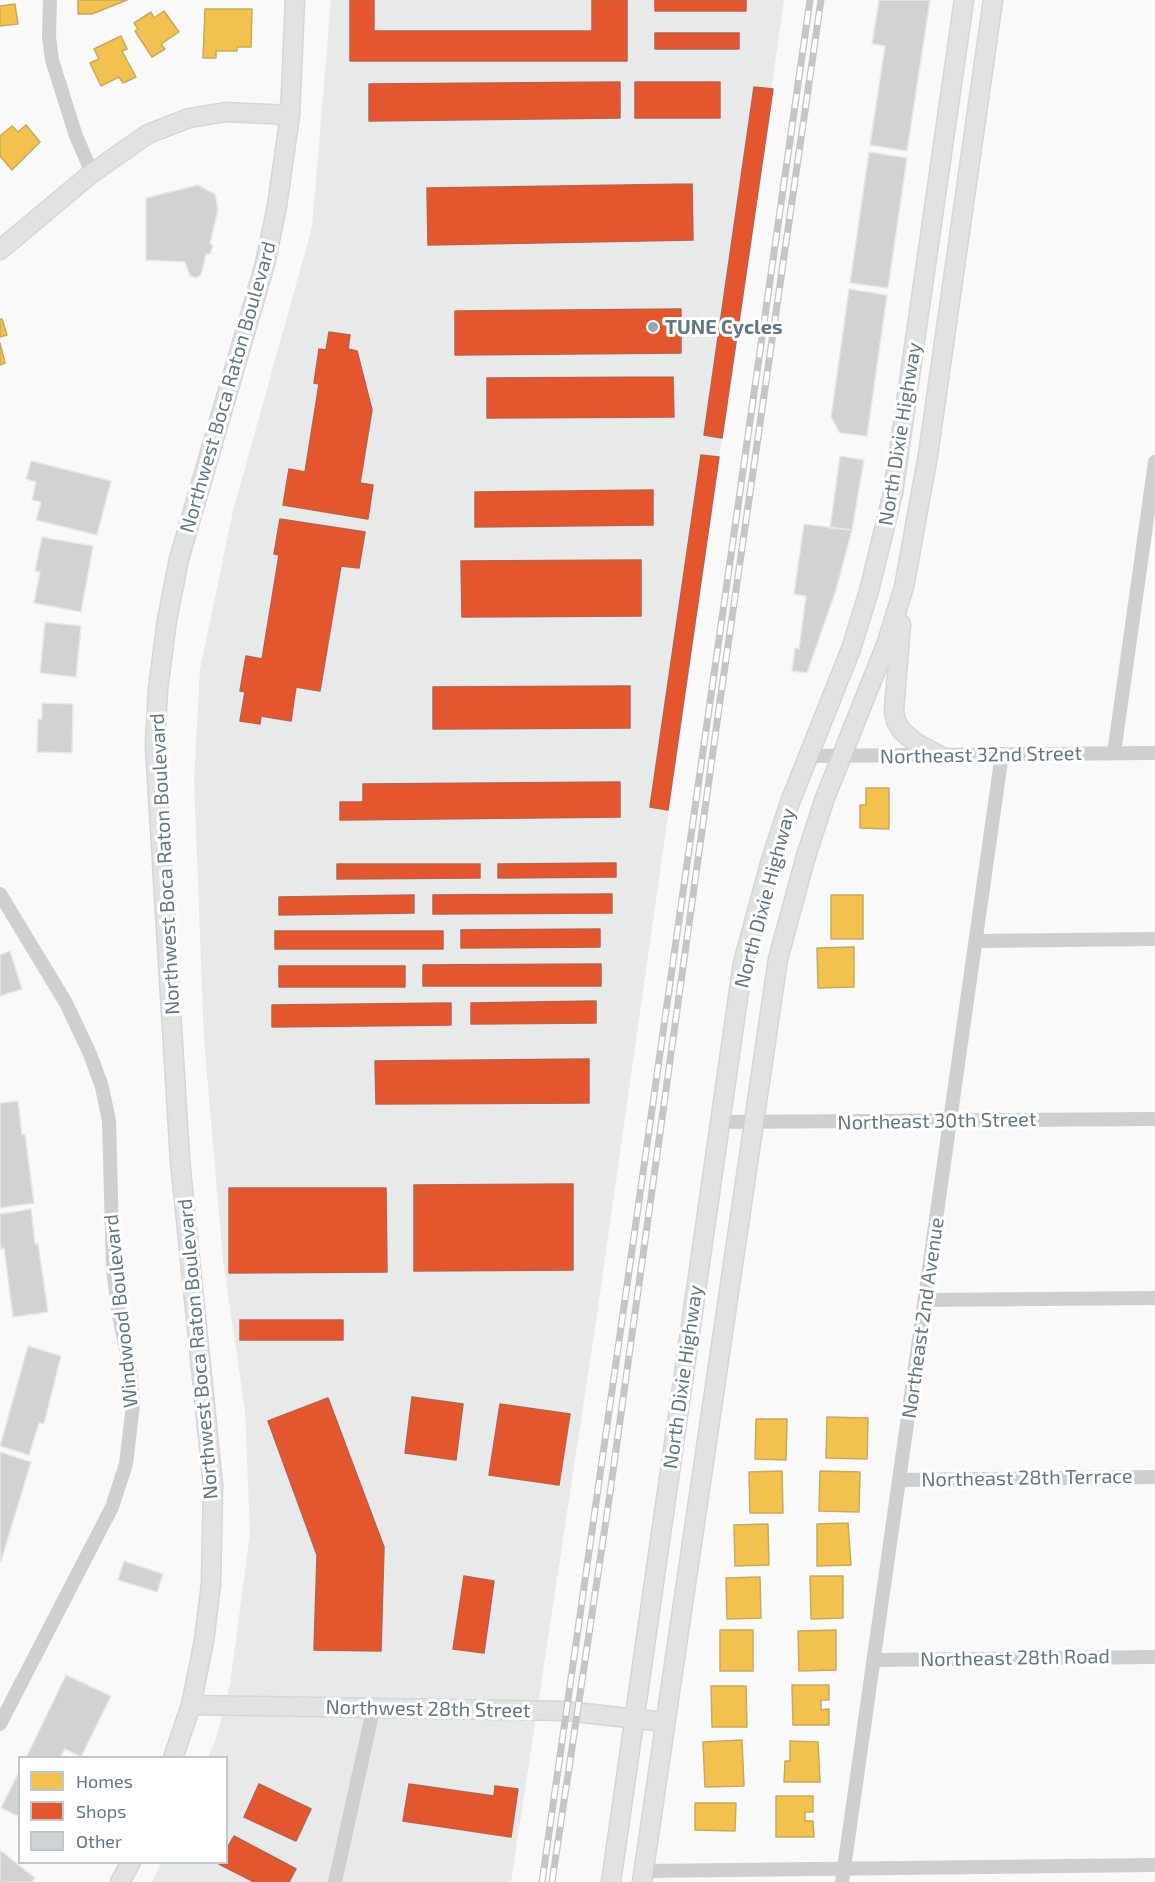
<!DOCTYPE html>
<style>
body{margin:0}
#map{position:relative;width:1155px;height:1882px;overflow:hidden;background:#f9f9f9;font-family:"Exo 2",sans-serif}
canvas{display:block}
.legend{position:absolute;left:18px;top:1756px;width:210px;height:108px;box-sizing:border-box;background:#fff;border:2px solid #c1c8cd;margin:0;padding:8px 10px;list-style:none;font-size:18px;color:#657683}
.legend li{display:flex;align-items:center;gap:12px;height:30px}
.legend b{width:30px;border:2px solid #c1c8cd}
</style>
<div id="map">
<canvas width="1155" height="1882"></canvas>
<ul class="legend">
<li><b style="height:16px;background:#f2c14e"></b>Homes</li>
<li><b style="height:16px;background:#e4572e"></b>Shops</li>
<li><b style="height:16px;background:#d0d2d3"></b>Other</li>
</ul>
</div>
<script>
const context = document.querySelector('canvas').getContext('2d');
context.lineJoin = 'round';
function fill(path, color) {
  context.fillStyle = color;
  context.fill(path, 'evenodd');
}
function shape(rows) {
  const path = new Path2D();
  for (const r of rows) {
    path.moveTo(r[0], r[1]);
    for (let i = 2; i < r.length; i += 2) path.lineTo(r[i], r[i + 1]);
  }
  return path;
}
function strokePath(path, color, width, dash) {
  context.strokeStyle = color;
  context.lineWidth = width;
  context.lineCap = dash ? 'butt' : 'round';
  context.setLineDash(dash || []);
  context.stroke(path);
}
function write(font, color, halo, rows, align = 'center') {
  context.font = font + ' "Exo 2",sans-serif';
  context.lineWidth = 6;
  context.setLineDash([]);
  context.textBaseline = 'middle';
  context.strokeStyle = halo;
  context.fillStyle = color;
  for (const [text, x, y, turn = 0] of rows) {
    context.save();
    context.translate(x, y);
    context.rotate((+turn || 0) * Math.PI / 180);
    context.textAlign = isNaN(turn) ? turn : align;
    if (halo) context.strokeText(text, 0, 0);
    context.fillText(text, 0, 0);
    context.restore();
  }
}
const built = shape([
 [331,0,784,0,597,1315,511,1882,152,1882,161,1863,226,1862,226,1758,208,1757,216,1739,230,1684,250,1534,245,1411,223,1260,204,1040,194,780,200,669,233,511,312,227]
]);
const homes = shape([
 [78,0,127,0,92,14,78,14,78,0],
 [15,4,18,24,0,26,0,6,15,4],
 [205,9,252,9,251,47,237,47,237,51,216,51,216,58,203,58,205,9],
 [164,11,179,32,161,44,165,49,152,57,135,31,138,29,134,23,151,12,154,18,164,11],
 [121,36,127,49,122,51,136,77,123,83,119,77,101,86,90,63,99,59,94,49,121,36],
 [26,125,40,142,12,170,0,156,0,136,12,126,18,132,26,125],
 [0,319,2,319,7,335,0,337,0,319],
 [0,343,5,363,0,365,0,343],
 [866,788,889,788,889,829,860,828,860,805,866,805,866,788],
 [831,895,863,895,863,939,831,939,831,895],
 [854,947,854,987,818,988,817,948,854,947],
 [827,1417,868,1418,867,1459,826,1458,827,1417],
 [756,1419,787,1419,786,1460,755,1459,756,1419],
 [782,1471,783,1513,750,1513,749,1472,782,1471],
 [820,1471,860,1472,859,1512,819,1511,820,1471],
 [848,1523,851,1565,817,1566,817,1524,848,1523],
 [768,1524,769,1565,735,1566,734,1525,768,1524],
 [810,1576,843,1576,843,1618,811,1619,810,1576],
 [760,1577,761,1618,727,1619,726,1578,760,1577],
 [720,1630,753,1630,753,1671,720,1671,720,1630],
 [836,1630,836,1670,799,1671,798,1631,836,1630],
 [792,1685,829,1685,829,1700,821,1700,821,1710,829,1709,829,1725,793,1725,792,1685],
 [711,1686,746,1686,747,1727,712,1727,711,1686],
 [742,1740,744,1786,705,1787,703,1742,742,1740],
 [790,1741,818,1742,820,1782,784,1782,785,1761,790,1761,790,1741],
 [776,1796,813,1796,813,1812,805,1812,805,1821,813,1821,814,1837,776,1837,776,1796],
 [695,1803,736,1803,735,1831,695,1830,695,1803]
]);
const shops = shape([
 [350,0,374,0,374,31,592,31,592,0,627,0,627,61,350,61,350,0],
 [655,0,746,0,746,11,655,11,655,0],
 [655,33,739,33,739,49,655,49,655,33],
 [620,82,620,118,369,121,369,84,620,82],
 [635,82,720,82,720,118,635,118,635,82],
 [754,87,773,89,722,438,704,435,754,87],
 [692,184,693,240,428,245,427,188,692,184],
 [681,309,681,353,455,355,455,311,681,309],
 [329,332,350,335,348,349,357,351,372,410,360,483,373,485,368,519,283,505,289,469,305,472,319,384,314,383,319,349,326,350,329,332],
 [673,377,674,417,487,418,487,378,673,377],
 [701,455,719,457,668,810,650,807,701,455],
 [653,490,653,525,475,527,475,492,653,490],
 [280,519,365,532,359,568,341,566,320,691,296,687,291,721,261,716,260,724,240,721,245,692,240,691,246,656,262,659,279,555,274,554,280,519],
 [641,560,641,616,462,617,461,561,641,560],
 [630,686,630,728,433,729,433,687,630,686],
 [620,782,620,817,340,820,340,802,363,802,363,784,620,782],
 [616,863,616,877,498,878,498,864,616,863],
 [337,864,480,864,480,878,337,879,337,864],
 [612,894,612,913,433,914,433,895,612,894],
 [414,895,414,913,279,915,279,897,414,895],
 [600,929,600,947,461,948,461,930,600,929],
 [275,931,443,931,443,949,275,949,275,931],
 [601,964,601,986,423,986,423,965,601,964],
 [279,966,405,966,405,987,279,987,279,966],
 [596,1001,596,1023,471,1024,471,1003,596,1001],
 [451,1003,451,1025,272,1027,272,1005,451,1003],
 [589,1059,589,1103,376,1104,375,1061,589,1059],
 [573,1184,573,1270,414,1271,414,1185,573,1184],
 [229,1188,386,1188,387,1272,229,1273,229,1188],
 [240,1320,343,1320,343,1340,240,1340,240,1320],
 [412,1397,463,1404,456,1460,405,1453,412,1397],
 [328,1398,384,1547,381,1651,314,1650,317,1555,268,1421,328,1398],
 [500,1404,570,1414,559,1485,489,1475,500,1404],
 [464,1576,494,1581,484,1653,453,1649,464,1576],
 [259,1784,311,1809,296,1841,244,1817,259,1784],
 [409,1784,494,1796,495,1786,518,1789,511,1837,403,1821,409,1784],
 [234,1836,296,1869,289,1882,254,1882,219,1864,226,1862,226,1850,234,1836]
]);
const building = shape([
 [879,0,930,0,907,151,870,145,885,46,872,44,879,0],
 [869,152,907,158,888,288,850,283,869,152],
 [198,185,215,194,218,210,210,243,213,246,210,254,206,254,201,275,196,278,190,276,185,262,146,260,146,198,198,185],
 [849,289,887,295,867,436,840,433,831,417,849,289],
 [840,456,864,460,852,530,830,528,840,456],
 [31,461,111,481,97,535,36,520,41,502,32,500,36,482,26,479,31,461],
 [804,524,852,530,836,590,807,673,792,671,795,648,799,649,806,596,794,594,804,524],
 [42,537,93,546,81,612,34,603,40,572,35,571,42,537],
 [45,622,81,626,76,677,40,673,45,622],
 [42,703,73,704,72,753,37,752,38,719,42,719,42,703],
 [10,951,22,989,0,996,0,955,10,951],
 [18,1101,22,1135,25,1134,34,1203,0,1208,0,1103,18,1101],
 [31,1209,35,1244,38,1243,48,1312,13,1317,4,1248,1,1249,0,1240,0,1214,31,1209],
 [28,1346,61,1356,44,1424,39,1423,29,1455,0,1446,28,1346],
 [0,1452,31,1462,1,1561,0,1561,0,1452],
 [124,1561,163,1574,157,1592,118,1580,124,1561],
 [66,1675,111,1696,81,1757,65,1749,60,1758,26,1758,66,1675],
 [20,1770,20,1817,1,1808,20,1770],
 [0,1850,35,1878,32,1882,0,1882,0,1850]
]);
const street = shape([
 [50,0,49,37,52,60,76,136,92,173],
 [1114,753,1155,462],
 [807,756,1155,753],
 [0,894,66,1003,90,1054,102,1087,109,1121,113,1269,119,1315,131,1375,133,1405,126,1464,112,1507,0,1724],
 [977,941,1155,939],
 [719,1122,1155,1119],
 [926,1300,1155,1298],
 [900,1480,1155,1477],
 [874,1660,1155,1657],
 [644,1871,1155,1865],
 [335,1882,373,1710],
 [842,1882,1002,754]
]);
const secondary = shape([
 [0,250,92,173,148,134,189,118,226,112,290,115],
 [901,624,894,711,896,721,902,731,916,743,939,755],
 [191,1705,566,1711,664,1722],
 [173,1758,191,1705,204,1641,211,1584,213,1486,180,1160,155,745,158,689,167,620,179,559,265,264,277,206,290,115,295,0],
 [120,1882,131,1862],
 [611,1882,743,963,771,860,790,802,851,649,869,591,893,493,964,0],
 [642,1882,778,959,806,856,825,798,886,645,904,587,928,455,993,0]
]);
const rail = shape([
 [542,1882,810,0],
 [552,1882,609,1500,720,701,821,0]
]);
const markers = [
 [653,327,6,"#99a4ac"]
];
const poiNames = [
 ["TUNE Cycles",665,327]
];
const streetNames = [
 ["Northwest Boca Raton Boulevard",228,387,-74],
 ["North Dixie Highway",900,434,-81],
 ["Northeast 32nd Street",981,755,-1],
 ["Northwest Boca Raton Boulevard",165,864,-93],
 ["North Dixie Highway",765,898,-75],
 ["Northeast 30th Street",937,1121,-1],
 ["Windwood Boulevard",121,1311,-96],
 ["Northeast 2nd Avenue",923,1318,-82],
 ["Northwest Boca Raton Boulevard",198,1349,-95],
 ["North Dixie Highway",683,1377,-82],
 ["Northeast 28th Terrace",1027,1478,-1],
 ["Northeast 28th Road",1015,1658,-1],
 ["Northwest 28th Street",428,1709,1]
];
fill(built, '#e8e9e9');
fill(homes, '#f2c14e');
strokePath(homes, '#c8aa5e', 1.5);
fill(shops, '#e4572e');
strokePath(shops, '#be6048', 1.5);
fill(building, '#d0d2d3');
strokePath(building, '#e8e8e8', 1.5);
strokePath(secondary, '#d5d6d7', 21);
strokePath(street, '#cecfd0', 14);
strokePath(secondary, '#e1e2e2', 18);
strokePath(rail, '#c3c5c6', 7);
strokePath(rail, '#fff', 4.5, [14]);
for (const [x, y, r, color] of markers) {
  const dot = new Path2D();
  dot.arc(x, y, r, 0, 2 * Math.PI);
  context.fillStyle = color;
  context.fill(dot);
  strokePath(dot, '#fff', 2);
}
write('bold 20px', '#657683', '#fff', poiNames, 'left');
write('20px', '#657683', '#fff', streetNames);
</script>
